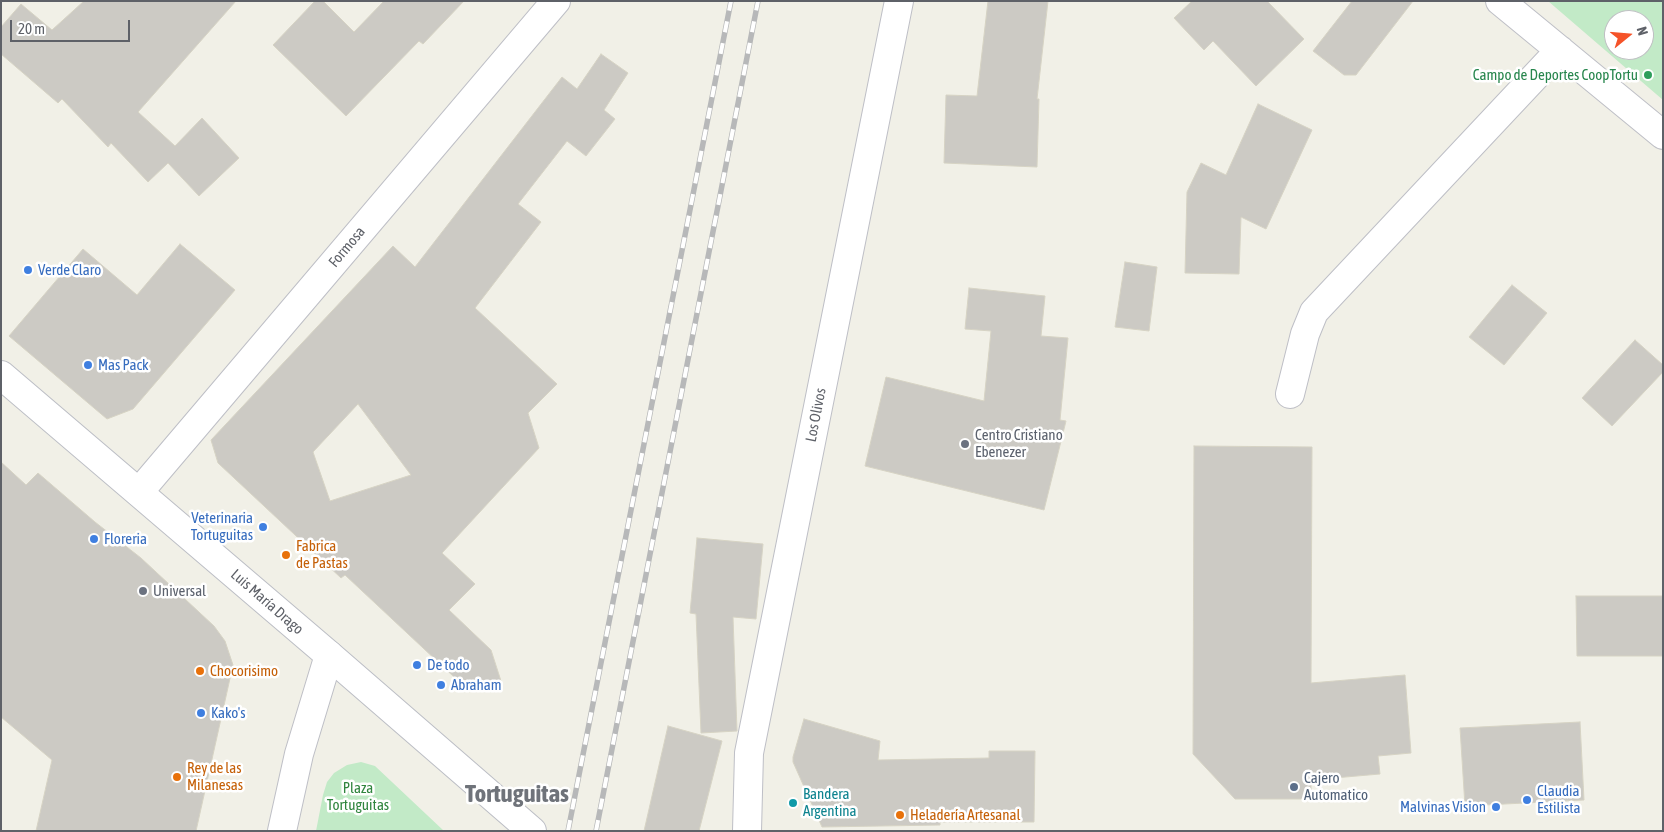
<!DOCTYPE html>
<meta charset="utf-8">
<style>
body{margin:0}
#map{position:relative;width:1664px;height:832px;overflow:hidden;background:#f1f0e7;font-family:"Asap Condensed",sans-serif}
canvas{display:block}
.frame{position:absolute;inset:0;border:2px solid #5e6168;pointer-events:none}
.north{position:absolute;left:1604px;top:10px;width:50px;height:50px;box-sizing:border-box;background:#fff;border:1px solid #bfc0c3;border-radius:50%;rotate:73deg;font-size:14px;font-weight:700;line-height:20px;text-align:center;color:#5e6168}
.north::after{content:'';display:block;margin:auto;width:18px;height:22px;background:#f55329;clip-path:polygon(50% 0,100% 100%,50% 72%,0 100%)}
.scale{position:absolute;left:10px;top:20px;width:120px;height:22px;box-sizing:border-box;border:2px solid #5e6168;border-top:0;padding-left:6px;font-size:15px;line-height:18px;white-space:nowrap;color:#5e6168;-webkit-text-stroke:4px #fff;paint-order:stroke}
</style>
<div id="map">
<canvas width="1664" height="832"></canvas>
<div class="frame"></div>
<div class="north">N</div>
<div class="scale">20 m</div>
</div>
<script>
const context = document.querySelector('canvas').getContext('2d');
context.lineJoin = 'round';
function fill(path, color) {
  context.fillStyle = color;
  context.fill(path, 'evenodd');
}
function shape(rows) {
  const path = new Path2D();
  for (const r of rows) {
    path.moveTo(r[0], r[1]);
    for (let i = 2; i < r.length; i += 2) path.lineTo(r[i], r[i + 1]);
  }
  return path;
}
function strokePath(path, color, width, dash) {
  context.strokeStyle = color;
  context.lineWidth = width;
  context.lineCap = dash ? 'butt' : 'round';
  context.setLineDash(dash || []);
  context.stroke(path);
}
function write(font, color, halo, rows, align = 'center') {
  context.font = font + ' "Asap Condensed",sans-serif';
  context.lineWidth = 5;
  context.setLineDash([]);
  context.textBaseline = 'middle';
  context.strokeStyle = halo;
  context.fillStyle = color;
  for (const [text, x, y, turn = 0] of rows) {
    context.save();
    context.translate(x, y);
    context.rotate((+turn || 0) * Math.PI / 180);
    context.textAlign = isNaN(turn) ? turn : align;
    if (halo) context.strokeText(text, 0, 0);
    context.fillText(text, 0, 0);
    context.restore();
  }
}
const green = shape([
 [1548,1,1663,1,1663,100],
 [1614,20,1644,20,1644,50,1614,50],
 [361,762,375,766,444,831,316,831,323,795,327,782,334,773,347,765]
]);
const building = shape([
 [84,1,236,1,138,112,175,146,202,118,239,158,199,196,168,163,148,182,111,143,108,147,62,99,58,103,1,54,1,27,21,4,52,30,84,1],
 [315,1,323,1,354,32,384,1,464,1,423,44,419,41,346,116,273,45,315,1],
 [988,1,1048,1,1037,99,1039,99,1037,167,944,163,946,95,977,96,988,1],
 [1192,1,1267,1,1304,39,1256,86,1213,41,1204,50,1174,18,1192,1],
 [1352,1,1413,1,1356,75,1344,75,1313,51,1352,1],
 [601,54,628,73,604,110,615,119,586,156,567,141,518,204,541,222,475,308,557,384,528,413,539,448,442,553,475,584,449,610,491,650,501,681,469,691,345,575,341,578,218,463,211,440,393,246,415,267,562,77,577,89,601,54],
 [358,404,411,475,330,501,313,452,358,404],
 [1258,104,1312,130,1266,229,1241,217,1239,274,1185,273,1187,192,1201,163,1226,175,1258,104],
 [180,244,235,290,133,409,107,419,9,336,83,249,137,295,180,244],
 [1125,262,1157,267,1149,331,1115,327,1125,262],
 [1512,285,1547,313,1504,365,1469,337,1512,285],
 [969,288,1045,296,1041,336,1068,338,1060,420,1066,421,1044,510,865,466,886,377,984,401,991,331,965,329,969,288],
 [1635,340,1663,365,1663,372,1612,426,1582,398,1635,340],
 [1194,446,1312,447,1311,683,1405,675,1411,753,1378,756,1380,774,1311,780,1311,799,1235,799,1193,754,1194,446],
 [1,462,26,485,38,473,95,522,141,558,214,626,225,641,233,665,196,831,36,831,52,760,1,717,1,462],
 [697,538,763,544,756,619,733,617,737,731,701,733,696,614,690,613,697,538],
 [1576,596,1663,596,1663,656,1577,656,1576,596],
 [804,719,880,741,878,760,989,758,989,751,1035,751,1034,822,940,822,940,825,822,827,793,762,793,757,804,719],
 [1580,722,1584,800,1465,806,1460,728,1580,722],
 [668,726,722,741,699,831,644,831,668,726]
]);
const minor = shape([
 [1500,1,1663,135],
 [1290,394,1305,334,1314,312,1560,50],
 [139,492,556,1],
 [747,831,749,753,899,1]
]);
const tertiary = shape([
 [282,831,299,754,329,655]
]);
const secondary = shape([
 [1,375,329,655,532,831]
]);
const rail = shape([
 [568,831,731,1],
 [596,831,758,1]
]);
const markers = [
 [1648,75,5,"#2e9e5b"],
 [28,270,5,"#3f7fe0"],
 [88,365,5,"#3f7fe0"],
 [965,444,5,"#6b7280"],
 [263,527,5,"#3f7fe0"],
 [94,539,5,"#3f7fe0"],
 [286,555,5,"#e8710a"],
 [143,591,5,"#6b7280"],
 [417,665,5,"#3f7fe0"],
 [200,671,5,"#e8710a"],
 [441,685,5,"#3f7fe0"],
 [201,713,5,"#3f7fe0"],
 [177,777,5,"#e8710a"],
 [1294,787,5,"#5c6f8a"],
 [1527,800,5,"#3f7fe0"],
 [793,803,5,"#0f9aa8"],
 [1496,807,5,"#3f7fe0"],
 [900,815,5,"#e8710a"]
];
const leisureNames = [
 ["Campo de Deportes CoopTortu",1638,75]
];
const streetNames = [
 ["Formosa",347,247,-50],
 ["Los Olivos",816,415,-79],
 ["Luis María Drago",267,602,41]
];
const shopNames = [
 ["Verde Claro",38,270],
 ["Mas Pack",98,365],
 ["Veterinaria",253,518,"right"],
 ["Tortuguitas",253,535,"right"],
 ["Floreria",104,539],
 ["De todo",427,665],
 ["Abraham",451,685],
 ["Kako's",211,713],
 ["Claudia",1537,791],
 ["Estilista",1537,808],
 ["Malvinas Vision",1486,807,"right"]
];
const worshipNames = [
 ["Centro Cristiano",975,435],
 ["Ebenezer",975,452],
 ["Universal",153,591]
];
const foodNames = [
 ["Fabrica",296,546],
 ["de Pastas",296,563],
 ["Chocorisimo",210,671],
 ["Rey de las",187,768],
 ["Milanesas",187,785],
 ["Heladería Artesanal",910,815]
];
const serviceNames = [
 ["Cajero",1304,778],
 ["Automatico",1304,795]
];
const parkNames = [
 ["Plaza",358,788],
 ["Tortuguitas",358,805]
];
const cultureNames = [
 ["Bandera",803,794],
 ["Argentina",803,811]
];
const townNames = [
 ["Tortuguitas",517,794]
];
fill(green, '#c2eac7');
fill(building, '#cccac4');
strokePath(building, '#d6d3c4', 1);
strokePath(minor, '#bebfc6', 30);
strokePath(tertiary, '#bebfc6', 30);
strokePath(secondary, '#bcbec5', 30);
strokePath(minor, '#fff', 28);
strokePath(tertiary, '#fff', 28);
strokePath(secondary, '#fff', 28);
strokePath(rail, '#b7b8b9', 5.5);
strokePath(rail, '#fff', 4, [11]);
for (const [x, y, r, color] of markers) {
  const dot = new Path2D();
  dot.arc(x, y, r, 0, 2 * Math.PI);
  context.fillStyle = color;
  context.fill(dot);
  strokePath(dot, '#fff', 2);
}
write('15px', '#27864d', '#fff', leisureNames, 'right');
write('15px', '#5e6168', '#fff', streetNames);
write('15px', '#366cbe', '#fff', shopNames, 'left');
write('15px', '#5b616d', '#fff', worshipNames, 'left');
write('15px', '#c56008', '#fff', foodNames, 'left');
write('15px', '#4e5e75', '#fff', serviceNames, 'left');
write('15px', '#30853e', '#fff', parkNames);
write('15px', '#0d838f', '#fff', cultureNames, 'left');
write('bold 25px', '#6f737a', '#fff', townNames);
</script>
